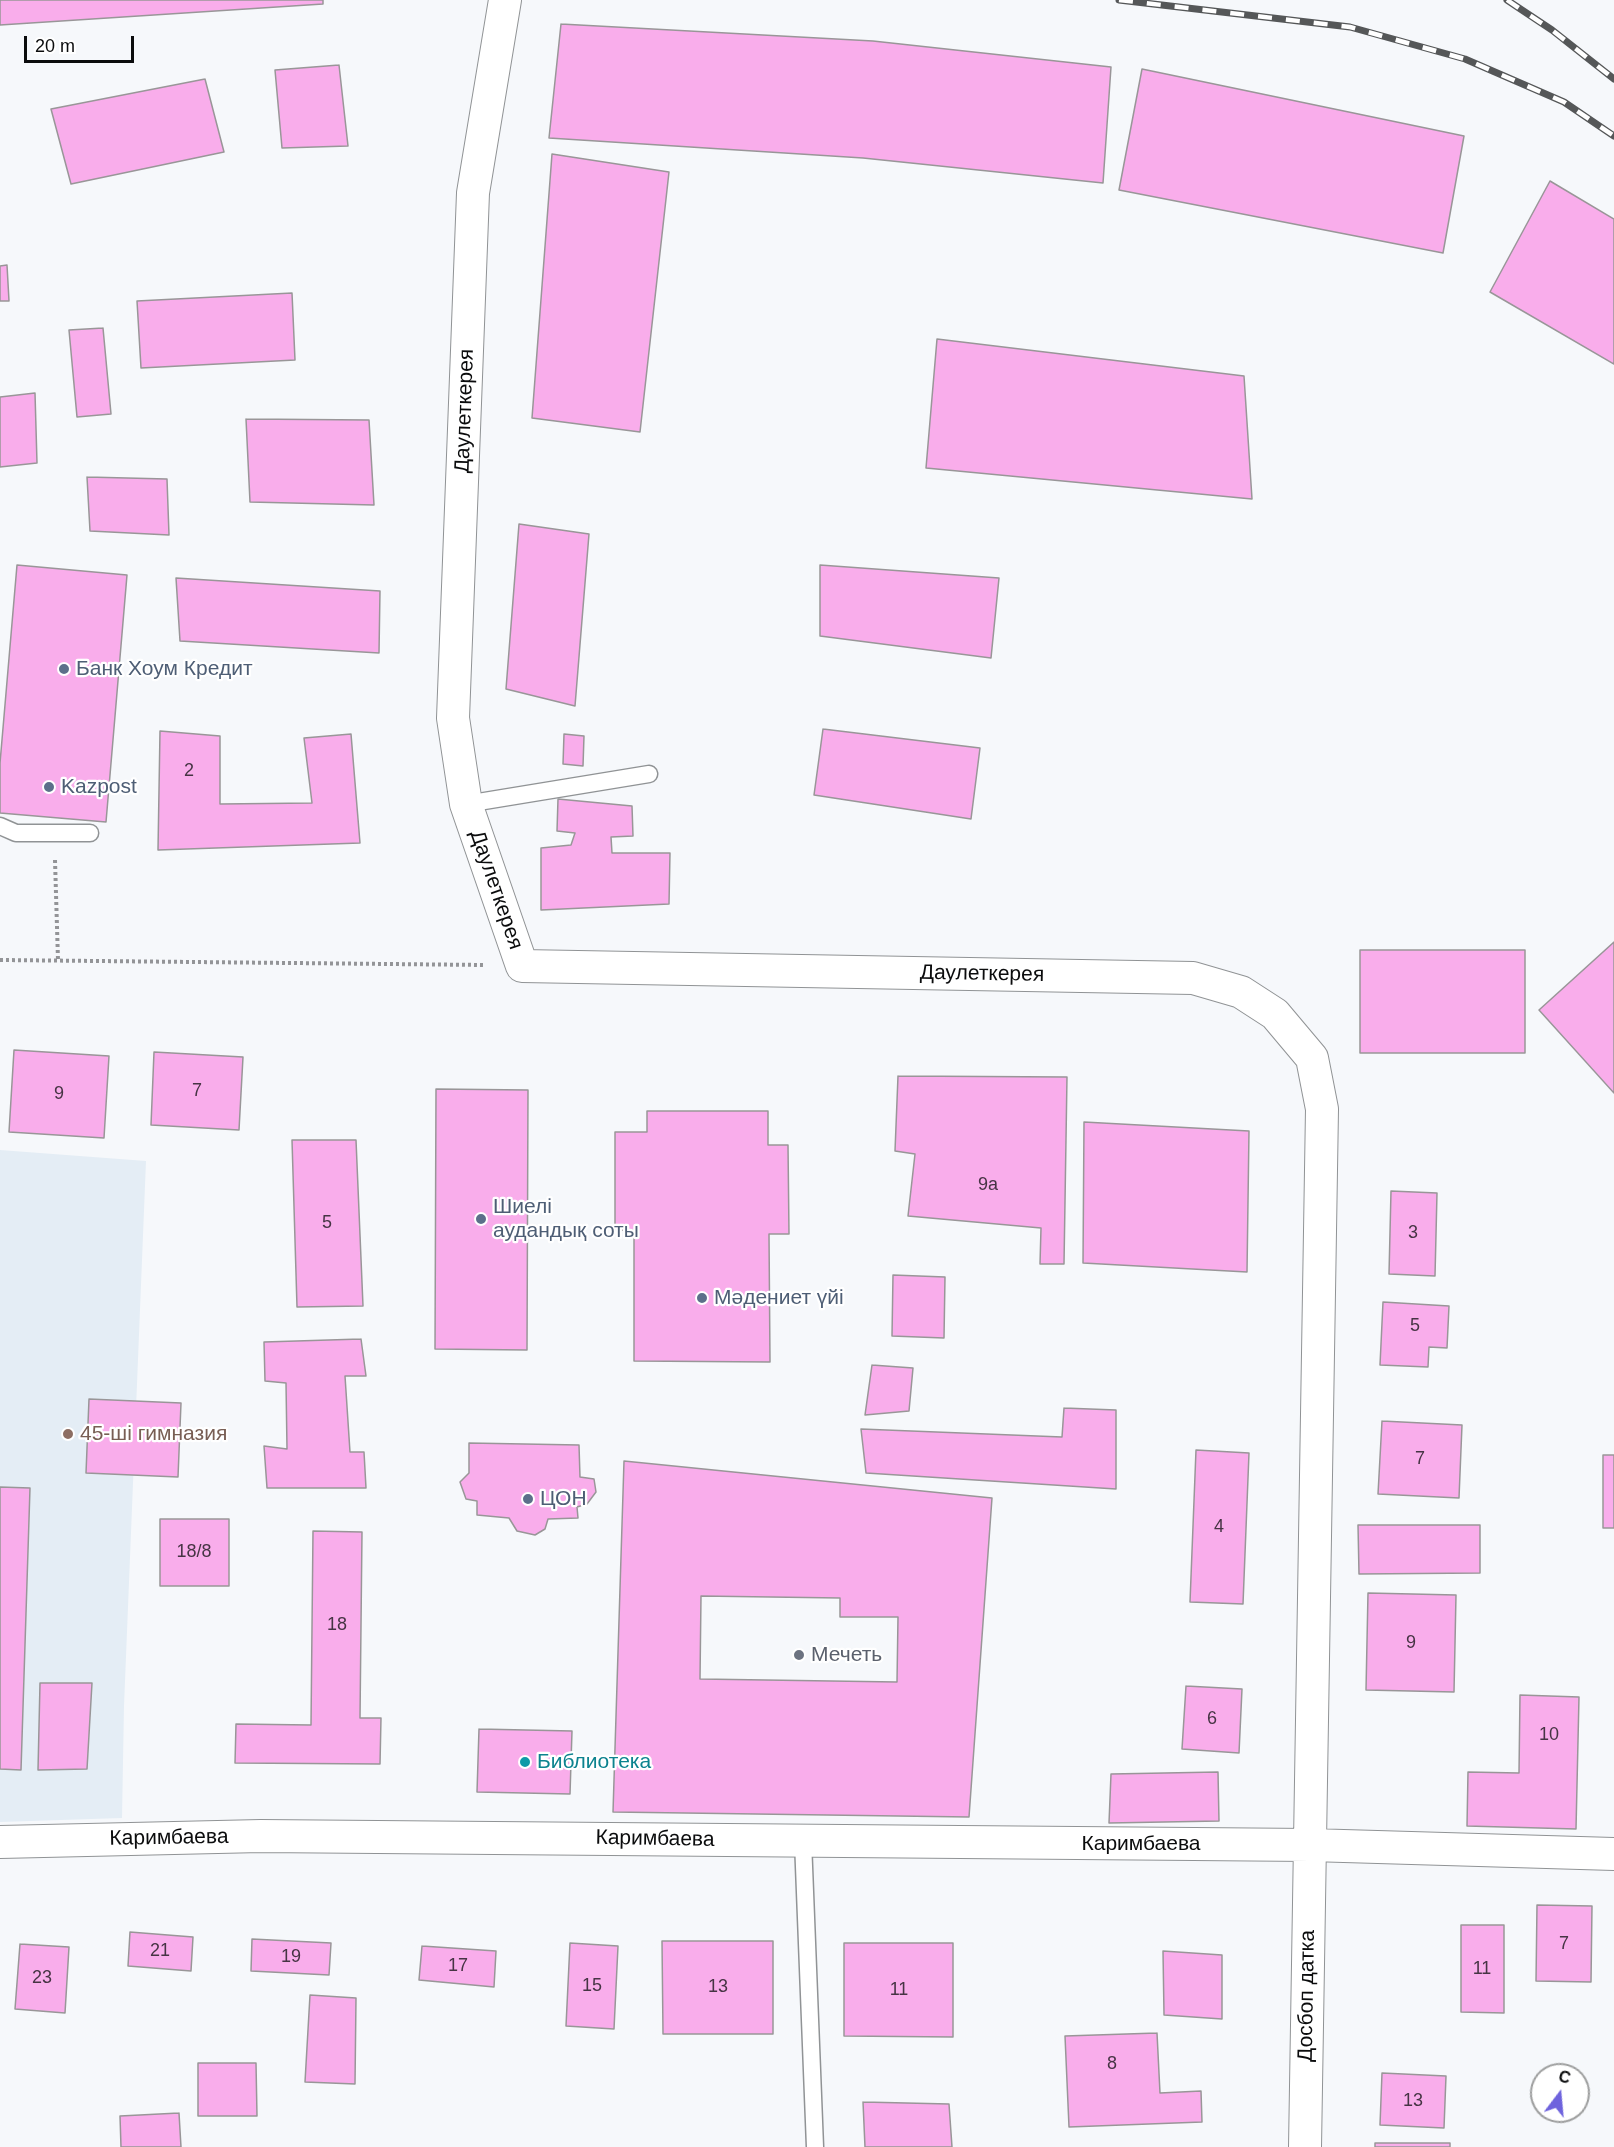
<!DOCTYPE html>
<meta charset="utf-8">
<style>
body{margin:0}
#map{position:relative;width:1614px;height:2147px;overflow:hidden;background:#f6f8fb;font-family:Helvetica,sans-serif}
canvas{display:block}
.north{position:absolute;left:1530px;top:2063px;width:60px;height:60px;box-sizing:border-box;background:#fff;border:2px solid #9d9e9e;border-radius:50%;rotate:16deg;font-size:16px;font-weight:700;line-height:24px;text-align:center;color:#0b0c0d}
.north::after{content:'';display:block;margin:auto;width:21px;height:27px;background:#6e63dd;clip-path:polygon(50% 0,100% 100%,50% 72%,0 100%)}
.scale{position:absolute;left:24px;top:36px;width:110px;height:27px;box-sizing:border-box;border:3px solid #0b0c0d;border-top:0;padding-left:8px;font-size:18px;line-height:21px;white-space:nowrap;color:#0b0c0d;-webkit-text-stroke:4px #fff;paint-order:stroke}
</style>
<div id="map">
<canvas width="1614" height="2147"></canvas>
<div class="north">С</div>
<div class="scale">20 m</div>
</div>
<script>
const context = document.querySelector('canvas').getContext('2d');
context.lineJoin = 'round';
function fill(path, color) {
  context.fillStyle = color;
  context.fill(path, 'evenodd');
}
function shape(rows) {
  const path = new Path2D();
  for (const r of rows) {
    path.moveTo(r[0], r[1]);
    for (let i = 2; i < r.length; i += 2) path.lineTo(r[i], r[i + 1]);
  }
  return path;
}
function strokePath(path, color, width, dash) {
  context.strokeStyle = color;
  context.lineWidth = width;
  context.lineCap = dash ? 'butt' : 'round';
  context.setLineDash(dash || []);
  context.stroke(path);
}
function write(font, color, halo, rows, align = 'center') {
  context.font = font + ' Helvetica,sans-serif';
  context.lineWidth = 4.5;
  context.setLineDash([]);
  context.textBaseline = 'middle';
  context.strokeStyle = halo;
  context.fillStyle = color;
  for (const [text, x, y, turn = 0] of rows) {
    context.save();
    context.translate(x, y);
    context.rotate((+turn || 0) * Math.PI / 180);
    context.textAlign = isNaN(turn) ? turn : align;
    if (halo) context.strokeText(text, 0, 0);
    context.fillText(text, 0, 0);
    context.restore();
  }
}
const built = shape([
 [0,1150,146,1161,124,1706,122,1818,0,1822]
]);
const building = shape([
 [0,0,323,0,323,4,0,25,0,0],
 [561,24,873,41,1111,67,1103,183,863,158,549,138,561,24],
 [339,65,348,146,282,148,275,70,339,65],
 [1142,69,1464,136,1443,253,1119,190,1142,69],
 [205,79,224,152,71,184,51,109,205,79],
 [552,154,669,172,640,432,532,418,552,154],
 [1550,181,1614,219,1614,364,1490,292,1550,181],
 [7,265,9,301,0,301,0,266,7,265],
 [292,293,295,360,141,368,137,301,292,293],
 [103,328,111,414,77,417,69,330,103,328],
 [937,339,1244,376,1252,499,926,468,937,339],
 [35,393,37,463,0,467,0,397,35,393],
 [246,419,369,420,374,505,250,502,246,419],
 [87,477,167,479,169,535,90,531,87,477],
 [519,524,589,534,575,706,506,689,519,524],
 [17,565,127,575,106,822,0,813,0,763,17,565],
 [820,565,999,578,991,658,820,636,820,565],
 [176,578,380,591,379,653,180,641,176,578],
 [823,729,980,748,971,819,814,795,823,729],
 [160,731,220,736,220,804,312,803,304,738,351,734,360,843,158,850,160,731],
 [564,734,584,736,583,766,563,764,564,734],
 [558,799,632,806,633,836,611,837,612,853,670,853,669,904,541,910,541,848,571,845,575,833,557,831,558,799],
 [1614,942,1614,1093,1539,1010,1614,942],
 [1360,950,1525,950,1525,1053,1360,1053,1360,950],
 [14,1050,109,1056,104,1138,9,1132,14,1050],
 [154,1052,243,1057,239,1130,151,1125,154,1052],
 [898,1076,1067,1077,1064,1264,1040,1264,1041,1228,908,1216,915,1154,895,1151,898,1076],
 [436,1089,528,1090,527,1350,435,1349,436,1089],
 [647,1111,768,1111,768,1145,788,1145,789,1234,769,1234,770,1362,634,1361,634,1230,615,1230,615,1132,647,1132,647,1111],
 [1084,1122,1249,1131,1247,1272,1083,1263,1084,1122],
 [292,1140,356,1140,363,1306,297,1307,292,1140],
 [1391,1191,1437,1193,1435,1276,1389,1274,1391,1191],
 [893,1275,945,1277,944,1338,892,1336,893,1275],
 [1383,1302,1449,1306,1447,1348,1429,1347,1428,1367,1380,1365,1383,1302],
 [361,1339,366,1376,345,1376,350,1452,364,1452,366,1488,267,1488,264,1446,287,1449,286,1383,265,1381,264,1342,361,1339],
 [872,1365,913,1368,909,1411,865,1415,872,1365],
 [89,1399,181,1403,178,1477,86,1473,89,1399],
 [1064,1408,1116,1410,1116,1489,866,1473,861,1429,1062,1437,1064,1408],
 [1382,1421,1462,1425,1459,1498,1378,1494,1382,1421],
 [469,1443,579,1445,580,1477,594,1479,596,1492,587,1504,577,1507,578,1518,548,1519,545,1529,535,1535,517,1531,509,1518,477,1515,477,1501,466,1499,460,1482,469,1473,469,1443],
 [1196,1450,1249,1453,1243,1604,1190,1602,1196,1450],
 [1603,1455,1614,1455,1614,1528,1603,1528,1603,1455],
 [624,1461,992,1498,969,1817,613,1812,624,1461],
 [0,1487,30,1488,21,1770,0,1769,0,1487],
 [160,1519,229,1519,229,1586,160,1586,160,1519],
 [1358,1525,1480,1525,1480,1573,1359,1574,1358,1525],
 [313,1531,362,1532,360,1718,381,1718,380,1764,235,1763,236,1724,311,1725,313,1531],
 [1368,1593,1456,1595,1454,1692,1366,1690,1368,1593],
 [701,1596,840,1598,840,1617,898,1617,897,1682,700,1679,701,1596],
 [40,1683,92,1683,87,1769,38,1770,40,1683],
 [1186,1686,1242,1689,1239,1753,1182,1749,1186,1686],
 [1520,1695,1579,1697,1576,1829,1467,1826,1468,1772,1519,1773,1520,1695],
 [479,1729,572,1731,570,1794,477,1792,479,1729],
 [1218,1772,1219,1821,1109,1823,1111,1774,1218,1772],
 [1537,1905,1592,1906,1591,1982,1536,1981,1537,1905],
 [1461,1925,1504,1925,1504,2013,1461,2012,1461,1925],
 [130,1932,193,1937,191,1971,128,1966,130,1932],
 [252,1939,331,1943,329,1975,251,1971,252,1939],
 [662,1941,773,1941,773,2034,663,2034,662,1941],
 [570,1943,618,1946,614,2029,566,2026,570,1943],
 [844,1943,953,1943,953,2037,844,2036,844,1943],
 [20,1944,69,1947,65,2013,15,2009,20,1944],
 [422,1946,496,1951,494,1987,419,1980,422,1946],
 [1163,1951,1222,1955,1222,2019,1164,2015,1163,1951],
 [310,1995,356,1998,355,2084,305,2082,310,1995],
 [1157,2033,1160,2093,1201,2091,1202,2122,1069,2127,1065,2036,1157,2033],
 [198,2063,256,2063,257,2116,198,2116,198,2063],
 [1382,2073,1446,2076,1444,2128,1380,2125,1382,2073],
 [863,2102,949,2104,952,2147,865,2147,863,2102],
 [179,2113,181,2147,121,2147,120,2116,179,2113],
 [1375,2143,1450,2143,1450,2147,1375,2147,1375,2143]
]);
const path = shape([
 [55,860,58,960],
 [0,960,485,965]
]);
const lane = shape([
 [466,804,649,774],
 [0,826,16,833,90,833],
 [803,1841,815,2147]
]);
const street = shape([
 [505,0,473,193,453,718,466,804,522,966,1193,978,1241,992,1275,1014,1312,1058,1322,1109,1305,2147],
 [0,1842,261,1836,1310,1845,1614,1854]
]);
const rail = shape([
 [1119,0,1350,27,1465,59,1564,102,1614,136],
 [1507,0,1552,30,1614,79]
]);
const markers = [
 [64,669,6,"#5c6f8a"],
 [49,787,6,"#5c6f8a"],
 [481,1219,6,"#5c6f8a"],
 [702,1298,6,"#5c6f8a"],
 [68,1434,6,"#8d6e63"],
 [528,1499,6,"#5c6f8a"],
 [799,1655,6,"#6b7280"],
 [525,1762,6,"#0f9aa8"]
];
const numberNames = [
 ["2",189,771],
 ["7",197,1091],
 ["9",59,1094],
 ["9а",988,1185],
 ["5",327,1223],
 ["3",1413,1233],
 ["5",1415,1326],
 ["7",1420,1459],
 ["4",1219,1527],
 ["18/8",194,1552],
 ["18",337,1625],
 ["9",1411,1643],
 ["6",1212,1719],
 ["10",1549,1735],
 ["7",1564,1944],
 ["21",160,1951],
 ["19",291,1957],
 ["17",458,1966],
 ["11",1482,1969],
 ["23",42,1978],
 ["15",592,1986],
 ["13",718,1987],
 ["11",899,1990],
 ["8",1112,2064],
 ["13",1413,2101]
];
const streetNames = [
 ["Даулеткерея",465,411,-88],
 ["Даулеткерея",496,890,71],
 ["Даулеткерея",982,974,1],
 ["Каримбаева",169,1838,-1],
 ["Каримбаева",655,1839,1],
 ["Каримбаева",1141,1844],
 ["Досбоп датка",1307,1996,-89]
];
const serviceNames = [
 ["Банк Хоум Кредит",76,669],
 ["Kazpost",61,787],
 ["Шиелі",493,1207],
 ["аудандық соты",493,1231],
 ["Мәдениет үйі",714,1298],
 ["ЦОН",540,1499]
];
const educationNames = [
 ["45-ші гимназия",80,1434]
];
const worshipNames = [
 ["Мечеть",811,1655]
];
const cultureNames = [
 ["Библиотека",537,1762]
];
fill(built, '#e4edf5');
fill(building, '#f9adeb');
strokePath(building, '#999698', 1.5);
strokePath(lane, '#909395', 19);
strokePath(street, '#909395', 34);
strokePath(path, '#939497', 4, [3, 3]);
strokePath(lane, '#fff', 16);
strokePath(street, '#fff', 32);
strokePath(rail, '#555758', 7);
strokePath(rail, '#fff', 4.5, [14]);
for (const [x, y, r, color] of markers) {
  const dot = new Path2D();
  dot.arc(x, y, r, 0, 2 * Math.PI);
  context.fillStyle = color;
  context.fill(dot);
  strokePath(dot, '#fff', 2);
}
write('18px', '#463444', null, numberNames);
write('21px', '#0b0c0d', '#fff', streetNames);
write('21px', '#4e5e75', '#fff', serviceNames, 'left');
write('21px', '#785e54', '#fff', educationNames, 'left');
write('21px', '#5b616d', '#fff', worshipNames, 'left');
write('21px', '#0d838f', '#fff', cultureNames, 'left');
</script>
